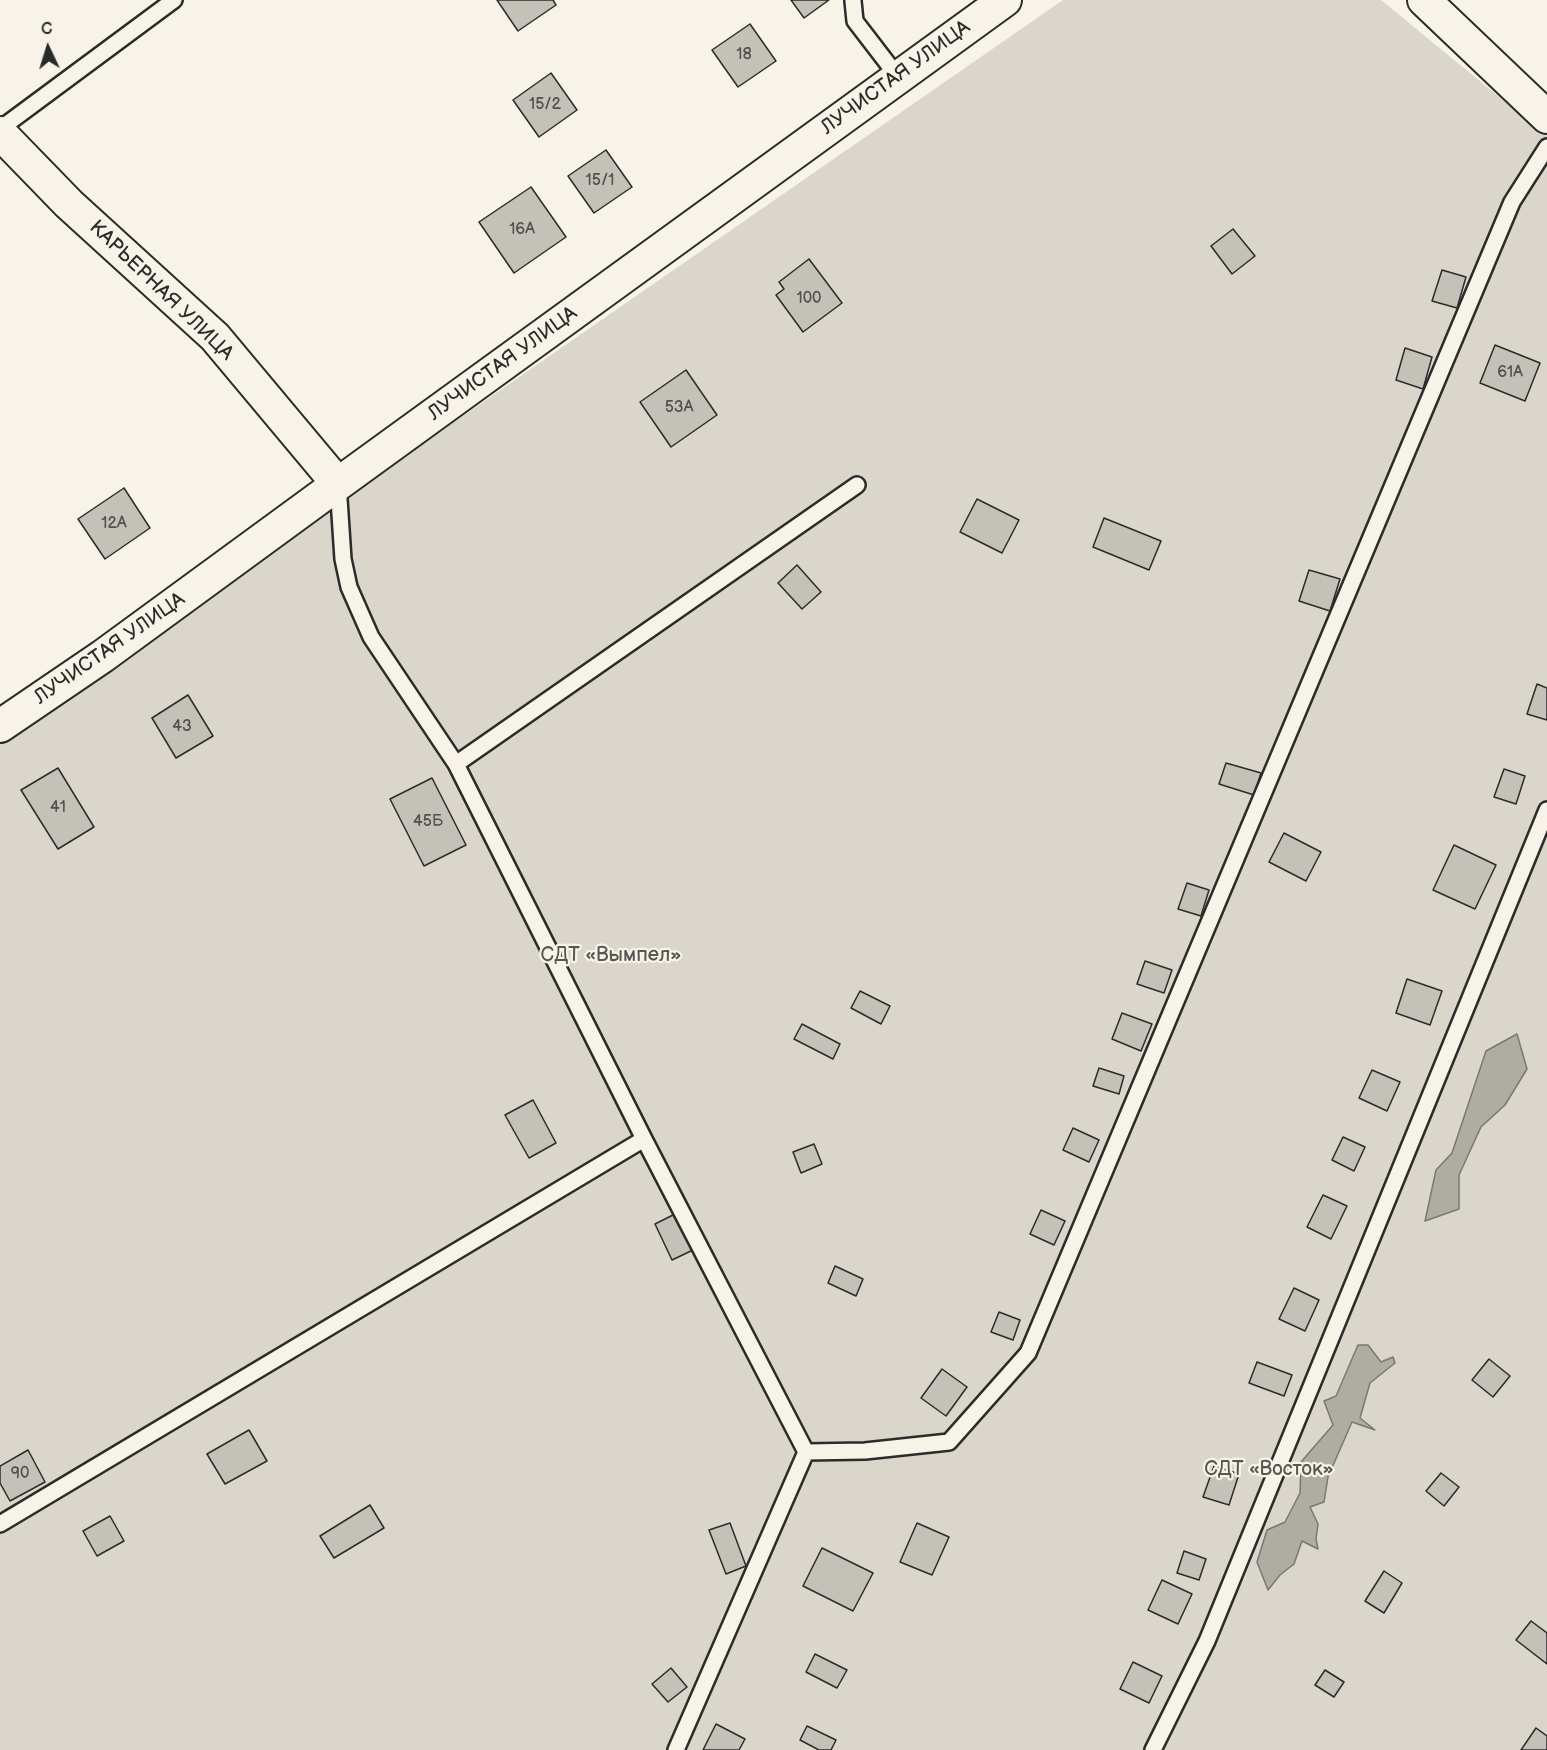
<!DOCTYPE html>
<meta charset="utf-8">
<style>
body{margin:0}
#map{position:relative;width:1547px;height:1750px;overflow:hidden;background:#f7f3e8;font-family:"Balsamiq Sans",sans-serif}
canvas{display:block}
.north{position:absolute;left:18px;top:18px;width:60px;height:60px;-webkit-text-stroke:4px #f7f3e8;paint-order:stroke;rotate:356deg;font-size:16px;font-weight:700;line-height:24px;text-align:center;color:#2b2b2b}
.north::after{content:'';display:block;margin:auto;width:21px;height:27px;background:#2b2b2b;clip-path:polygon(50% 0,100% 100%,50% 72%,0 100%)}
</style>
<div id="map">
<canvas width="1547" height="1750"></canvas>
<div class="north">С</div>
</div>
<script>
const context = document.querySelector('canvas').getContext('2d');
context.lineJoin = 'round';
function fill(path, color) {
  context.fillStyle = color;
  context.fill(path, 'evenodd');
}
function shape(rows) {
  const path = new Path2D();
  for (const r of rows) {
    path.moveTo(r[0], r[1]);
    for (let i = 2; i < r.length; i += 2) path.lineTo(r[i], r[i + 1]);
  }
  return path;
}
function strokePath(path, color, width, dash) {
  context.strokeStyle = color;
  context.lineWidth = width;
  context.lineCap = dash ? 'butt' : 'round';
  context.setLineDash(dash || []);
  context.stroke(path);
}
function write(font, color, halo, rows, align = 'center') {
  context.font = font + ' "Balsamiq Sans",sans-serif';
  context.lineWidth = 4.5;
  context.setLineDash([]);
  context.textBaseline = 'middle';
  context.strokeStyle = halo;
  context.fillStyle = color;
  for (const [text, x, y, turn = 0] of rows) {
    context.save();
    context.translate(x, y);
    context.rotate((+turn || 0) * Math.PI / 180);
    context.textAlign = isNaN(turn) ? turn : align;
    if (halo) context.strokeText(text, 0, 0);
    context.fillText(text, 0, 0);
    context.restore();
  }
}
const green = shape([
 [1063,0,1381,0,1547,136,1547,1750,0,1750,0,737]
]);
const water = shape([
 [1517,1034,1527,1069,1505,1105,1481,1127,1459,1175,1459,1209,1425,1221,1436,1170,1452,1153,1486,1051,1517,1034],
 [1358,1345,1368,1345,1381,1362,1393,1357,1395,1363,1370,1383,1360,1418,1375,1430,1352,1422,1328,1477,1324,1502,1310,1507,1318,1524,1316,1539,1318,1549,1302,1541,1294,1564,1280,1575,1268,1590,1257,1562,1267,1530,1285,1522,1300,1493,1301,1462,1333,1425,1324,1401,1336,1396,1358,1345]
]);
const building = shape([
 [497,0,553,0,556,5,518,31,497,0],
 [791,0,829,0,804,18,791,0],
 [750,24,776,61,738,87,712,50,750,24],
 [551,73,577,110,539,137,513,100,551,73],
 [606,150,632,187,594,213,568,176,606,150],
 [531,187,566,237,514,273,479,222,531,187],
 [1233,229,1255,256,1232,274,1211,246,1233,229],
 [809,259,842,303,803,332,776,295,784,289,779,282,809,259],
 [1442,270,1466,277,1457,308,1432,301,1442,270],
 [1495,345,1540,363,1525,401,1480,383,1495,345],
 [1405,348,1432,357,1423,389,1396,380,1405,348],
 [686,370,717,415,671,447,640,402,686,370],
 [124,488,150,528,105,559,78,519,124,488],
 [977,499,1019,520,1002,553,960,532,977,499],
 [1104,518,1161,541,1149,570,1093,547,1104,518],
 [797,565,821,592,802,609,778,583,797,565],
 [1309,570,1340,579,1330,611,1299,601,1309,570],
 [1537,684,1547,688,1547,720,1527,714,1537,684],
 [188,695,213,736,176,758,152,718,188,695],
 [1226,763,1261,773,1254,795,1219,784,1226,763],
 [58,768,94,827,58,849,21,790,58,768],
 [1504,769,1525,776,1516,804,1494,797,1504,769],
 [432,778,466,845,424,866,390,799,432,778],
 [1284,833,1321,852,1306,881,1269,862,1284,833],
 [1454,845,1496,865,1475,909,1433,890,1454,845],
 [1187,883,1209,890,1201,916,1178,909,1187,883],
 [1145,961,1172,970,1164,993,1137,984,1145,961],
 [1407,979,1442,991,1430,1025,1396,1013,1407,979],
 [860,991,890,1006,881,1024,851,1008,860,991],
 [1122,1013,1152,1024,1141,1051,1112,1039,1122,1013],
 [802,1024,840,1044,833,1059,794,1039,802,1024],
 [1099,1068,1124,1076,1119,1094,1093,1086,1099,1068],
 [1372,1070,1400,1082,1387,1111,1359,1098,1372,1070],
 [533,1100,556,1143,529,1158,505,1115,533,1100],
 [1073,1128,1099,1140,1089,1162,1063,1150,1073,1128],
 [1343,1137,1365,1147,1354,1171,1332,1160,1343,1137],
 [814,1144,822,1164,801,1173,793,1152,814,1144],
 [1323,1195,1347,1206,1331,1239,1307,1227,1323,1195],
 [1041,1210,1065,1221,1054,1245,1030,1234,1041,1210],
 [675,1214,693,1250,672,1260,655,1224,675,1214],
 [835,1266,863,1279,856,1296,828,1283,835,1266],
 [1294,1288,1319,1300,1305,1331,1279,1319,1294,1288],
 [999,1312,1020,1320,1013,1340,991,1332,999,1312],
 [1489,1359,1510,1376,1493,1397,1472,1380,1489,1359],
 [1257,1362,1292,1375,1284,1396,1249,1383,1257,1362],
 [942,1369,967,1387,946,1416,921,1398,942,1369],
 [249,1430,267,1461,225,1484,207,1454,249,1430],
 [28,1450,45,1482,10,1501,0,1483,0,1466,28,1450],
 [1214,1466,1239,1474,1229,1505,1203,1497,1214,1466],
 [1441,1473,1459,1487,1444,1506,1426,1491,1441,1473],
 [370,1505,384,1528,334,1558,320,1536,370,1505],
 [110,1516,124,1541,97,1556,83,1531,110,1516],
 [730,1523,746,1566,726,1574,709,1530,730,1523],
 [917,1523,949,1537,932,1575,900,1562,917,1523],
 [822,1548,873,1573,853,1611,803,1586,822,1548],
 [1184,1551,1206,1559,1199,1580,1177,1573,1184,1551],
 [1384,1571,1402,1583,1384,1613,1365,1601,1384,1571],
 [1162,1580,1192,1594,1178,1624,1148,1610,1162,1580],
 [1531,1621,1547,1633,1547,1664,1516,1640,1531,1621],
 [815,1654,847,1670,837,1688,806,1672,815,1654],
 [1133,1662,1162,1676,1149,1703,1120,1689,1133,1662],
 [671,1668,687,1687,668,1702,652,1684,671,1668],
 [1325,1670,1344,1682,1334,1697,1315,1685,1325,1670],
 [716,1724,745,1739,739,1750,703,1750,716,1724],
 [807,1726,836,1740,831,1750,819,1750,800,1740,807,1726],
 [1536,1728,1547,1736,1547,1750,1521,1750,1536,1728]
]);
const lane = shape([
 [853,1,855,21,898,77],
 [0,129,174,0],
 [338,484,343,559,349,587,371,637,456,764,644,1139,806,1452,676,1750],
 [456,764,857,485],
 [806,1452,865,1451,949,1442,1028,1353,1512,202,1547,147],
 [0,1524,644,1139],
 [1153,1750,1207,1641,1547,810]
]);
const street = shape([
 [1424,0,1547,117],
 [0,133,69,204,215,337,338,484],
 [0,726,103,656,338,484,1005,0]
]);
const numberNames = [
 ["18",744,55],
 ["15/2",545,105],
 ["15/1",600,181],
 ["16А",522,230],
 ["100",809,299],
 ["61А",1510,373],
 ["53А",679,408],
 ["12А",114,524],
 ["43",182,727],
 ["41",58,808],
 ["45Б",428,822],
 ["90",20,1474]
];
const streetNames = [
 ["ЛУЧИСТАЯ УЛИЦА",896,78,-36],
 ["КАРЬЕРНАЯ УЛИЦА",161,291,44],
 ["ЛУЧИСТАЯ УЛИЦА",503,364,-36],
 ["ЛУЧИСТАЯ УЛИЦА",110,649,-35]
];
const parkNames = [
 ["СДТ «Вымпел»",611,956],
 ["СДТ «Восток»",1269,1470]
];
fill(green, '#dad6cc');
fill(water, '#afaca4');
strokePath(water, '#7a7874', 1.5);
fill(building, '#c4c1b9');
strokePath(building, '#2b2b2b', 1.5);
strokePath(lane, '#2b2b2b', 20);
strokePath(street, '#2b2b2b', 36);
strokePath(lane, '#f7f3e8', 15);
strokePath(street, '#f7f3e8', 32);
write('16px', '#51504e', null, numberNames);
write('20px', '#2b2b2b', '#f7f3e8', streetNames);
write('20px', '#575653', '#f7f3e8', parkNames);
</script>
